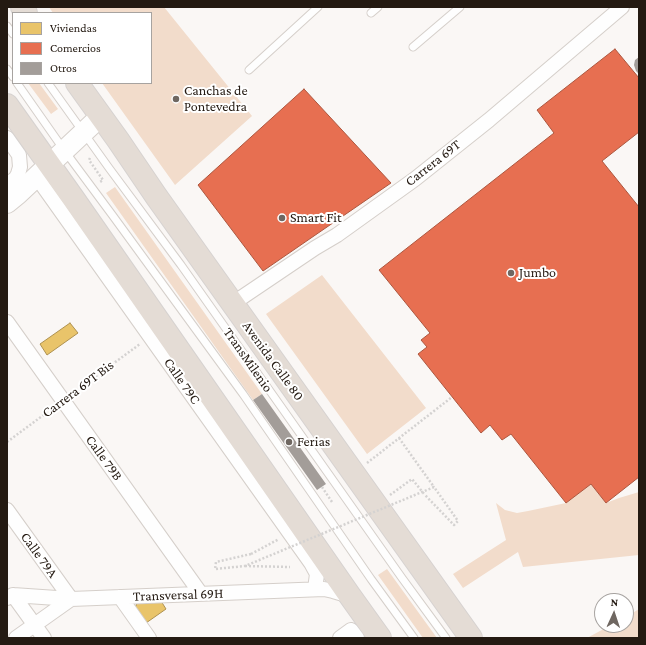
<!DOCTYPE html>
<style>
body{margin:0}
#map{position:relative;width:646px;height:645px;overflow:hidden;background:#faf7f5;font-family:"Crimson Pro",serif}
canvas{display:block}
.frame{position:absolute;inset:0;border:8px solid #241a12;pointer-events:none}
.legend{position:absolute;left:12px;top:12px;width:140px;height:72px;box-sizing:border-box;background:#fff;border:1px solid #a7a3a0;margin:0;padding:5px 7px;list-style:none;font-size:12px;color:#241a12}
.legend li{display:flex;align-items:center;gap:8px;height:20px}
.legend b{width:20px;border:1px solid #a7a3a0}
.north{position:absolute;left:594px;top:593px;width:40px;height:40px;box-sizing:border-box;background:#fff;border:1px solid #a7a3a0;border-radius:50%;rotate:3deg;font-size:11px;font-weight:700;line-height:16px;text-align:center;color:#241a12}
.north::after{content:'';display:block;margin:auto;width:14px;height:18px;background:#6f6761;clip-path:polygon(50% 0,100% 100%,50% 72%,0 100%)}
</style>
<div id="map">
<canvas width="646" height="645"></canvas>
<div class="frame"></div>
<ul class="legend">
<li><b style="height:11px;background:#e9c46a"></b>Viviendas</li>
<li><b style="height:11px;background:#e76f51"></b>Comercios</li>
<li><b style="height:11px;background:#a39d99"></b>Otros</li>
</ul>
<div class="north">N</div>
</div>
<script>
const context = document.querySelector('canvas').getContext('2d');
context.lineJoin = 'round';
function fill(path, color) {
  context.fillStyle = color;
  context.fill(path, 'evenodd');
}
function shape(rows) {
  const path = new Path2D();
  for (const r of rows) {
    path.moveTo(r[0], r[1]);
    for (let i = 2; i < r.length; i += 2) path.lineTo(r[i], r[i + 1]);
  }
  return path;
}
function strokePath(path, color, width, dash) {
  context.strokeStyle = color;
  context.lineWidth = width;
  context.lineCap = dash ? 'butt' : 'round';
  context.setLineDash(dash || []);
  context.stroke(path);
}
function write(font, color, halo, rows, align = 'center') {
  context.font = font + ' "Crimson Pro",serif';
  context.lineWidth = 4;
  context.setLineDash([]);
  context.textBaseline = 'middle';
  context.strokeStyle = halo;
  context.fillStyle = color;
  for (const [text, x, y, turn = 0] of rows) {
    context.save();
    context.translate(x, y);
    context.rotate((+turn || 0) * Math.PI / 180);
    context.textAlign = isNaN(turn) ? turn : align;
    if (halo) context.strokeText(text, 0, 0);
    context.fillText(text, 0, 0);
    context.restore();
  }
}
const green = shape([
 [49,7,164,7,252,116,175,185,102,83,151,83,151,13,53,13],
 [28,83,39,83,58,109,51,114],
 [115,187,262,394,253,400,106,193],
 [322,275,426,408,367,454,266,314],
 [591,484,606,503,619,498,639,492,639,555,523,567,518,552,463,588,453,574,506,540,496,503,505,510,517,513,528,511,566,503],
 [387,569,437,638,423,638,378,575],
 [639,609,639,638,587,638,611,625,626,625,626,617]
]);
const homes = shape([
 [70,323,78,333,47,355,40,344,70,323],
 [161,601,166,609,146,623,135,608,137,603,161,601]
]);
const shops = shape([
 [615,49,639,78,639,132,602,161,639,207,639,477,606,503,591,484,566,503,511,434,502,440,490,425,481,433,418,354,427,347,421,340,430,333,379,270,554,133,537,110,615,49],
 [304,89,391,183,263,271,198,185,304,89]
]);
const building = shape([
 [639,57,639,74,636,71,634,65,635,60],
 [262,394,326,484,317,490,253,400]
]);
const path = shape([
 [90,158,89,160,103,180,100,182],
 [73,393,140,344],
 [399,438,434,487],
 [7,442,53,408],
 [367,463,452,397],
 [322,487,332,502],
 [390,495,412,479,425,495],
 [251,554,279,539],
 [245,566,290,567]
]);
const service = shape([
 [371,13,378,7],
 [7,26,13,34],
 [413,47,460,7],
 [7,69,13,77],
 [249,70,318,7],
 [17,83,64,150,113,216,243,394,371,579,414,638],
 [48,83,109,168,181,265,402,578,446,638]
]);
const minor = shape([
 [7,138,19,155,20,167,18,174,15,179,7,184],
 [36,176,311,563,317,574,315,589],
 [232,304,315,248,337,235,415,179,489,120,622,7],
 [7,322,201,594],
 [7,510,71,599],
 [13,595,44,638],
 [120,597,149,638],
 [7,598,13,595,71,599,324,589,333,591,350,596],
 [16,638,71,599],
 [340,638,351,630,357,638]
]);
const secondary = shape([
 [7,203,18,194,101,116]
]);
const trunk = shape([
 [22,7,26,13],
 [77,83,118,140,156,196,471,638],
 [7,105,73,198,350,596,380,638]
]);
const pathBridge = shape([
 [251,554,216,562,215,569,245,566,434,487,458,521,454,525,425,495]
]);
const markers = [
 [176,99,4,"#6f6761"],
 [282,218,4,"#6f6761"],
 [511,273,4,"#6f6761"],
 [289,442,4,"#6f6761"]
];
const poiNames = [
 ["Canchas de",184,91],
 ["Pontevedra",184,107],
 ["Smart Fit",290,218],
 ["Jumbo",519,273],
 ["Ferias",297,442]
];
const streetNames = [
 ["Carrera 69T",433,163,-38],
 ["TransMilenio",248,360,55],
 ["Avenida Calle 80",273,361,54],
 ["Calle 79C",182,381,55],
 ["Carrera 69T Bis",78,389,-37],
 ["Calle 79B",104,458,54],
 ["Calle 79A",39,555,54],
 ["Transversal 69H",178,595,-2]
];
fill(green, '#f2dccb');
fill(homes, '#e9c46a');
strokePath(homes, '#ae9150', 1);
fill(shops, '#e76f51');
strokePath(shops, '#ac563e', 1);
fill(building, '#a39d99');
strokePath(service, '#d5cfca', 9);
strokePath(minor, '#d5cfca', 16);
strokePath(secondary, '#d5cfca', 22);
strokePath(trunk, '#d6d2d0', 24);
strokePath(path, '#d4d2d1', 2.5, [2, 2]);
strokePath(service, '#fefefe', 7);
strokePath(minor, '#fefefe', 14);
strokePath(secondary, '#fefefe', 20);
strokePath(trunk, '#e4dcd5', 22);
strokePath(pathBridge, '#d4d2d1', 2.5, [2, 2]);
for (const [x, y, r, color] of markers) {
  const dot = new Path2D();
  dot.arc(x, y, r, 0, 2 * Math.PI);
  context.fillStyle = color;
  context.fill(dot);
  strokePath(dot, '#fff', 1.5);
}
write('14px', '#241a12', '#fff', poiNames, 'left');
write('14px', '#241a12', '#fff', streetNames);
</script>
